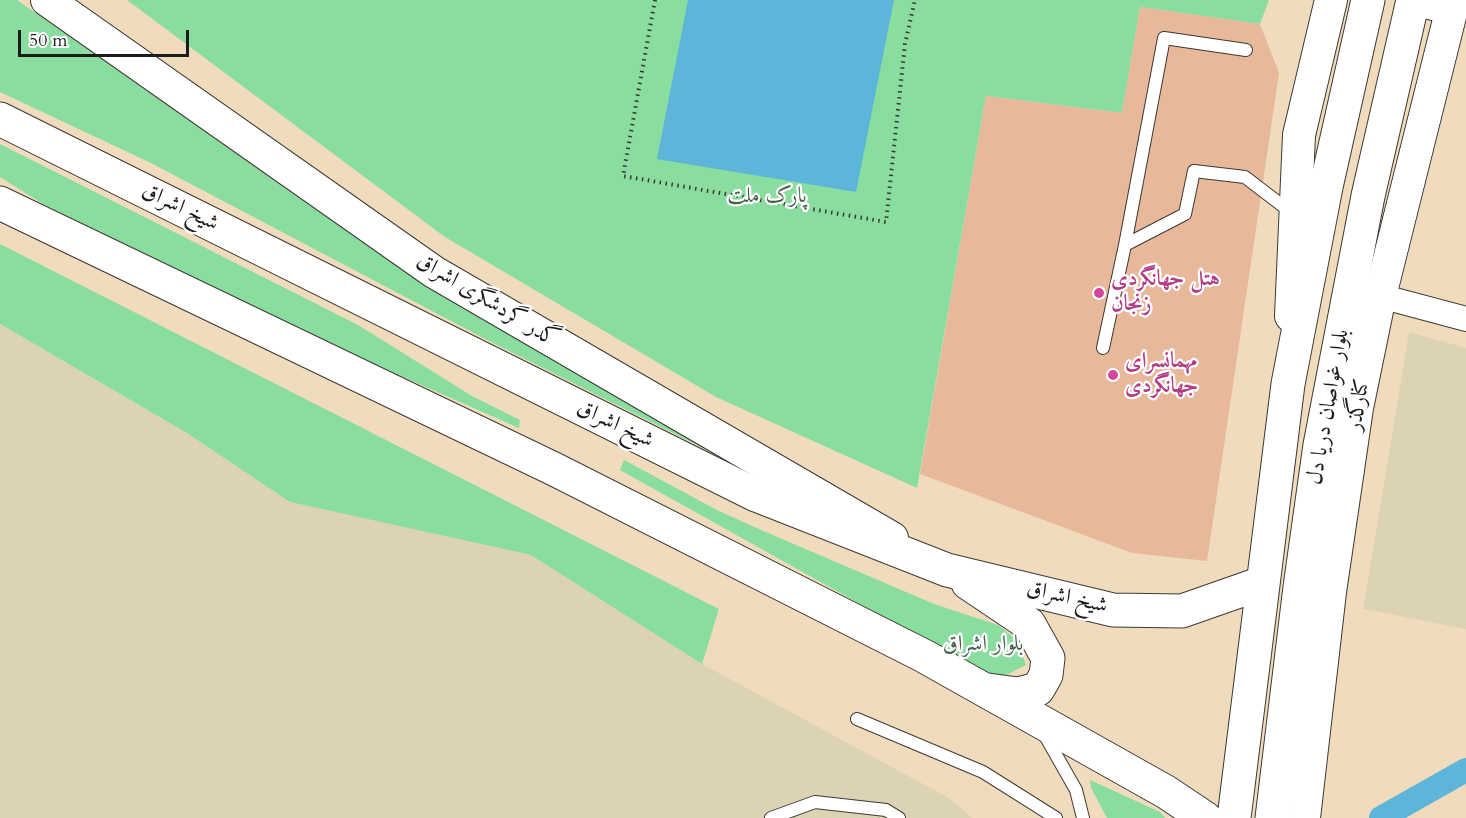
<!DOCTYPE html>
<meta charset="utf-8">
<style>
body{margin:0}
#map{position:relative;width:1466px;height:818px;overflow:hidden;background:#f0dcbc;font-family:Cardo,serif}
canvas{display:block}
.scale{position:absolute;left:18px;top:30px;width:171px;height:27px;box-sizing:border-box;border:3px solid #1c1c1c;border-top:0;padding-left:8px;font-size:18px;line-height:21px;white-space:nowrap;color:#1c1c1c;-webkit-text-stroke:4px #fff;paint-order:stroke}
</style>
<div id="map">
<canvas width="1466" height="818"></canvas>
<div class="scale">50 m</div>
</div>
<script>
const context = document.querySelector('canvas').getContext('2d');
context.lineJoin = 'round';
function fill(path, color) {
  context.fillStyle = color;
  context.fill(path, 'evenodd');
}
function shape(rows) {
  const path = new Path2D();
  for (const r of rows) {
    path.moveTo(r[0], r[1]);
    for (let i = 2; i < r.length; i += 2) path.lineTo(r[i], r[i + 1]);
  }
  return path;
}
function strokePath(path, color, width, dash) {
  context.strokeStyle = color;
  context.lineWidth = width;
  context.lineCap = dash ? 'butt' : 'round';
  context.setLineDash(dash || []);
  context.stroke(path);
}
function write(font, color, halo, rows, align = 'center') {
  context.font = font + ' Cardo,Amiri,serif';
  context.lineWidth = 4.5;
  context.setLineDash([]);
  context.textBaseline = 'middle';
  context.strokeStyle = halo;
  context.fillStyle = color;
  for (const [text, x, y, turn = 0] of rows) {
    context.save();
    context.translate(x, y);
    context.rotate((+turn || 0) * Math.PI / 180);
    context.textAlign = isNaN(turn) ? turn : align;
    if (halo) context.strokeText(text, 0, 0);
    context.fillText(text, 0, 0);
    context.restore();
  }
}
const built = shape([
 [0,324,187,433,290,502,531,555,702,664,949,798,972,818,0,818],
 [1409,332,1466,348,1466,629,1363,609]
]);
const green = shape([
 [0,0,17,0,389,261,833,513,489,341,151,163,0,92],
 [127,0,1269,0,1260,24,1140,7,1122,113,986,96,917,488,716,397,445,237],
 [0,144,358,325,472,396,520,420,519,428,292,328,43,204,0,177],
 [0,244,719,609,702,664,531,555,290,502,187,433,0,324],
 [624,460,717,510,761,530,934,604,998,625,1017,640,1026,665,996,680,620,470],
 [1090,780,1160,812,1165,818,1107,818,1091,788]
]);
const water = shape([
 [688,0,894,0,856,192,657,159]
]);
const canal = shape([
 [1381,818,1466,770]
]);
const building = shape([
 [1140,7,1260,24,1279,73,1207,561,1132,553,920,474,986,96,1122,113]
]);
const path = shape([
 [655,0,623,176,886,222,905,44,915,0]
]);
const service = shape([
 [1246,50,1164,38,1125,245,1185,214,1194,171,1245,177,1292,213],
 [1103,348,1125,245],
 [857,719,983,772,1056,818],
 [1043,732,1076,790,1083,818],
 [771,818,815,802,886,810,899,818]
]);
const minor = shape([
 [1380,296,1466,319]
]);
const tertiary = shape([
 [47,0,434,272,892,538],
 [1291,316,1299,135,1331,0],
 [1304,818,1330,592,1357,408,1380,296,1454,0]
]);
const secondary = shape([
 [1419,0,1452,8],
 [0,119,756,495,947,570,1113,610,1182,611,1262,583],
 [0,203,554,469,924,656,1166,792,1205,818],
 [968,583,1029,624,1048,658,1046,675,1038,689,1018,694,988,690],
 [1234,818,1288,384,1326,187,1368,0],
 [1272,818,1300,587,1320,445,1368,196,1413,0]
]);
const markers = [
 [1099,293,6,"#d1479c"],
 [1113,375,6,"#d1479c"]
];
const parkNames = [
 ["پارک ملت",767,197],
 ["بلوار اشراق",983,645]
];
const streetNames = [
 ["شیخ اشراق",180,208,26],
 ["گدر گردشگری اشراق",487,301,31],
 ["کنارگذر",1359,405,-80],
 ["بلوار غواصان دریا دل",1329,407,-80],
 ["شیخ اشراق",615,425,26],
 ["شیخ اشراق",1067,598,13]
];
const hotelNames = [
 ["هتل جهانگردی",1111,280],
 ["زنجان",1111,305],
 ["مهمانسرای",1125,362],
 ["جهانگردی",1125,387]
];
fill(built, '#dcd3b4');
fill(green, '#89dd9f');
fill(water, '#5db5da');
strokePath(canal, '#5db5da', 24);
fill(building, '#e7b899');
strokePath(service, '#3c3934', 14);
strokePath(minor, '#3c3934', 26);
strokePath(tertiary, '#3c3934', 34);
strokePath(secondary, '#3c3934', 35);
strokePath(path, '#3c3934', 4, [1.5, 4.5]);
strokePath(service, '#fff', 12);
strokePath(minor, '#fff', 24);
strokePath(tertiary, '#fff', 32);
strokePath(secondary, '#fff', 33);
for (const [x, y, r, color] of markers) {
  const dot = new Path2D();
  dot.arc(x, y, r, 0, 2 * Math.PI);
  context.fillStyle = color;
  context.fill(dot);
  strokePath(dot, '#fff', 2);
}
write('22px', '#42604a', '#fff', parkNames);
write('22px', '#1c1c1c', '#fff', streetNames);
write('bold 22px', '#b23c85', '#fff', hotelNames, 'left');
</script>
